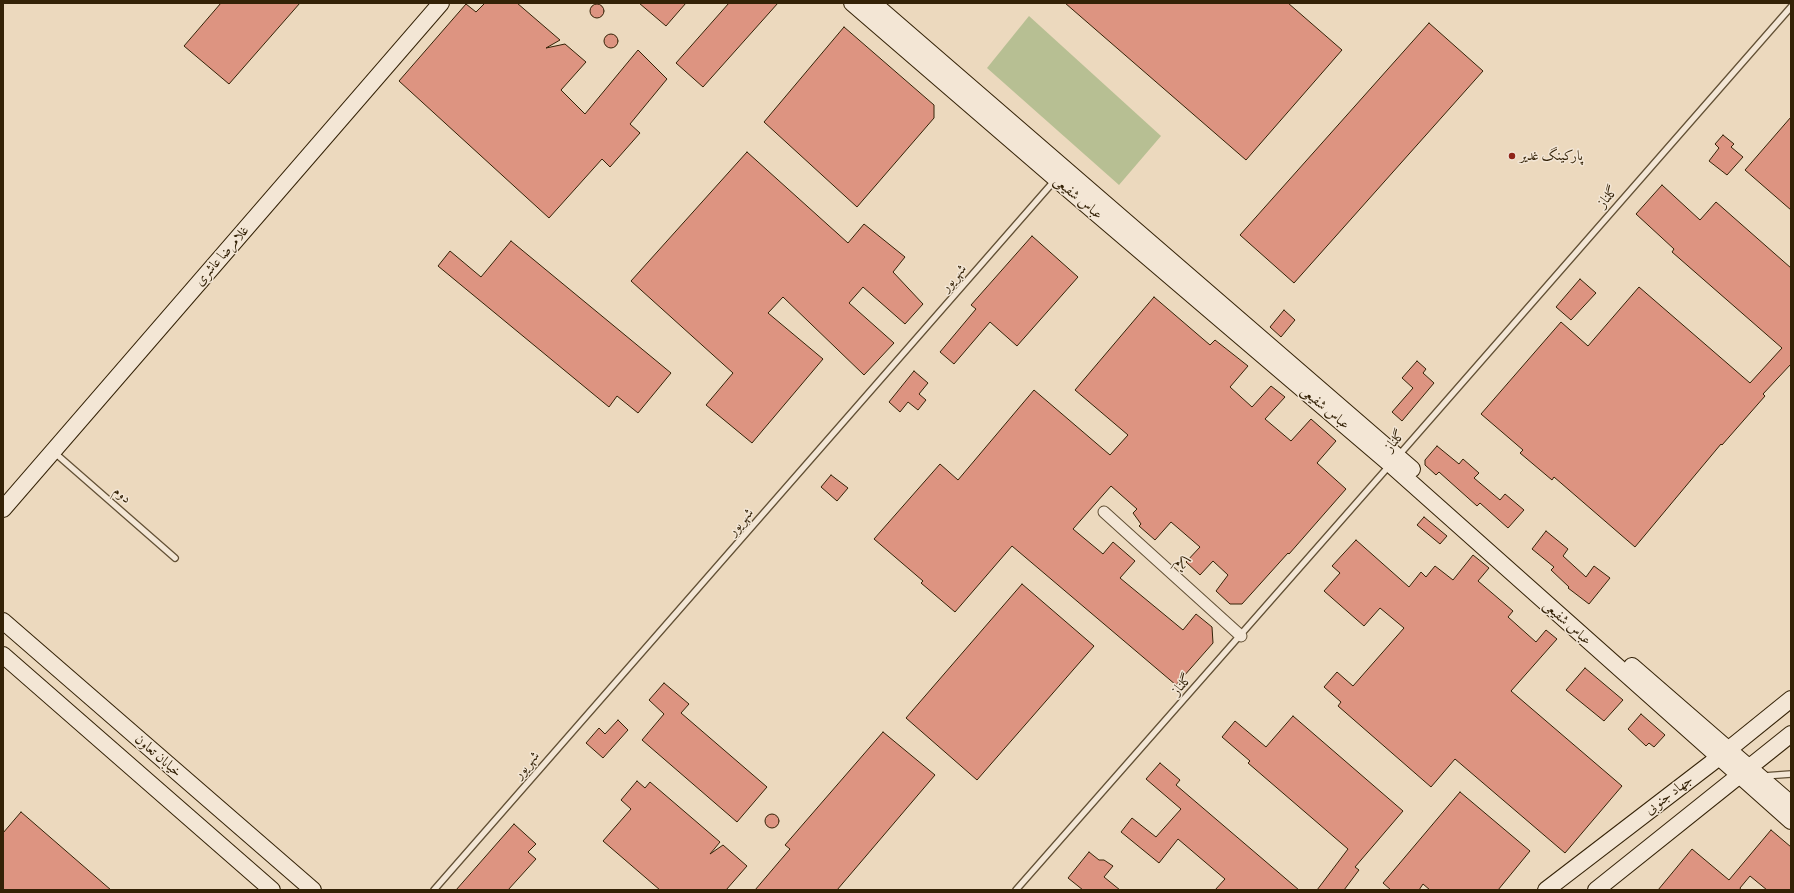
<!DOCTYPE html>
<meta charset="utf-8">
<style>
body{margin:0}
#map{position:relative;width:1794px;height:893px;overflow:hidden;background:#ecd9be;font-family:"EB Garamond",serif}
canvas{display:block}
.frame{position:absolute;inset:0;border:4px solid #342207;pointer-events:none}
</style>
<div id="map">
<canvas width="1794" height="893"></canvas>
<div class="frame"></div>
</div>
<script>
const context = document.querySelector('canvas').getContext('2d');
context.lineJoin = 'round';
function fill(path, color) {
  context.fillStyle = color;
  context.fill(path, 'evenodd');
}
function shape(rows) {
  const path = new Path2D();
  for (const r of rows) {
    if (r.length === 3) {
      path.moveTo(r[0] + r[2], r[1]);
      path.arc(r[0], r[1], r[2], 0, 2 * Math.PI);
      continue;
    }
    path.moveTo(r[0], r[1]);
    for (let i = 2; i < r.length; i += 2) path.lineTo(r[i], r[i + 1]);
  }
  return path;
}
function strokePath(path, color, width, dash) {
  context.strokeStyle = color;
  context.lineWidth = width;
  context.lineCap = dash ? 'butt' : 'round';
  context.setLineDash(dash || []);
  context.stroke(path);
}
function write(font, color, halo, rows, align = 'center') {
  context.font = font + ' "EB Garamond",Amiri,serif';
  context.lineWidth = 3;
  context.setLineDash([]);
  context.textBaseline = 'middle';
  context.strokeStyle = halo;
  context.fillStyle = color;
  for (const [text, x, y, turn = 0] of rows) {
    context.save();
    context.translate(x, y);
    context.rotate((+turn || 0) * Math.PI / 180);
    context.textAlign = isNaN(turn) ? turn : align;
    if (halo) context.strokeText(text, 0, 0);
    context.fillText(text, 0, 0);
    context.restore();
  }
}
const green = shape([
 [1029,16,1161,136,1119,185,987,68]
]);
const building = shape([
 [221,3,300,3,229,84,184,46,221,3],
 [485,3,517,3,560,40,546,48,565,44,586,62,561,90,585,114,638,50,667,79,630,124,640,133,610,167,602,159,549,218,399,81,466,4,476,12,485,3],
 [639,3,686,3,666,26,639,3],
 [729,3,778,3,703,87,676,63,729,3],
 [1065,3,1288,3,1342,50,1246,160,1065,3],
 [597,11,7],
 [1429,23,1483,71,1294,283,1240,235,1429,23],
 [844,27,934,105,934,118,857,207,764,122,844,27],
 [611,41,7],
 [1791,117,1791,210,1745,170,1791,117],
 [1723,135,1734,144,1731,147,1743,157,1727,175,1709,161,1719,148,1715,144,1723,135],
 [747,152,848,243,864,224,905,257,893,272,923,304,905,324,863,287,849,303,894,343,864,375,783,297,768,313,823,359,752,443,706,405,733,373,631,281,747,152],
 [1662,185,1700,220,1716,202,1791,268,1791,364,1763,394,1765,396,1722,445,1721,444,1635,547,1554,477,1552,480,1520,453,1523,450,1481,414,1561,322,1588,346,1639,287,1750,383,1782,348,1672,252,1674,249,1636,214,1662,185],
 [1032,236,1078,277,1017,346,990,322,954,364,940,352,976,309,971,305,1032,236],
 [511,241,671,373,638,413,617,396,609,407,438,266,450,251,481,277,511,241],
 [1580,279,1596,293,1571,320,1556,307,1580,279],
 [1154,297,1210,345,1215,340,1248,366,1230,387,1252,407,1271,386,1285,397,1265,419,1291,441,1311,419,1336,441,1317,463,1346,489,1289,554,1288,553,1242,604,1230,604,1216,591,1228,575,1213,561,1200,575,1186,562,1200,547,1171,522,1155,540,1139,526,1141,524,1133,513,1137,509,1111,486,1073,529,1103,554,1113,542,1135,561,1120,578,1183,630,1196,614,1212,627,1213,643,1176,685,1012,546,955,612,921,583,923,581,874,539,940,464,958,480,1034,390,1110,455,1128,435,1075,390,1154,297],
 [1284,310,1295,320,1281,337,1270,327,1284,310],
 [1417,361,1426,369,1423,373,1434,383,1402,421,1392,412,1413,388,1402,378,1417,361],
 [914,371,928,383,919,394,926,400,918,410,908,402,900,412,889,402,914,371],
 [1437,446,1459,464,1463,459,1479,473,1474,478,1500,500,1505,494,1524,510,1508,528,1480,503,1477,506,1439,472,1436,475,1425,465,1425,460,1437,446],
 [831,475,848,488,837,501,821,487,831,475],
 [1424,517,1447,536,1440,544,1417,525,1424,517],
 [1546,531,1568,549,1563,556,1586,577,1594,566,1610,578,1589,604,1568,588,1569,587,1551,570,1554,567,1532,549,1546,531],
 [1356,540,1409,587,1421,572,1426,577,1435,566,1453,580,1473,555,1489,568,1478,581,1513,611,1508,617,1536,642,1546,630,1557,639,1511,691,1622,786,1565,853,1455,759,1431,787,1338,706,1341,702,1324,687,1337,672,1353,686,1404,628,1380,608,1364,626,1324,591,1340,573,1332,566,1356,540],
 [1022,584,1094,646,977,780,906,718,1022,584],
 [1585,668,1623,700,1604,721,1566,690,1585,668],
 [664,683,689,704,681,713,767,787,737,822,642,740,664,714,649,700,664,683],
 [1641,714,1665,735,1654,747,1649,743,1646,746,1628,729,1641,714],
 [1293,716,1403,811,1355,867,1359,870,1344,890,1317,890,1348,849,1248,763,1250,761,1222,737,1235,721,1266,747,1293,716],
 [618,720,628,730,603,758,586,743,599,728,605,734,618,720],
 [883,732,935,775,837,890,755,890,790,849,785,845,883,732],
 [1160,763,1180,780,1176,785,1299,890,1215,890,1225,879,1178,839,1159,863,1121,832,1132,818,1156,837,1181,809,1146,779,1160,763],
 [637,781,645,788,650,782,720,842,710,854,723,845,747,866,726,890,660,890,603,841,631,809,621,800,637,781],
 [1460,792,1530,851,1498,890,1430,890,1423,884,1419,890,1391,890,1383,883,1460,792],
 [21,812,111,890,3,890,3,833,21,812],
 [772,821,7],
 [514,824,536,844,528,852,536,859,508,890,456,890,514,824],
 [1771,830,1791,847,1791,890,1767,890,1750,876,1740,888,1741,890,1658,890,1692,849,1729,880,1771,830],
 [1089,852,1099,860,1104,860,1113,866,1104,877,1120,890,1083,890,1068,878,1089,852]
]);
const lane = shape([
 [55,453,175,558],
 [1399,455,1791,7],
 [1764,776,1791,774],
 [434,890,1055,180],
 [1016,890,1389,466]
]);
const street = shape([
 [1104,512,1241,636]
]);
const secondary = shape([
 [852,3,1056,179,1390,464,1791,821],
 [873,3,1412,469],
 [3,509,441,3],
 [3,621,313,890],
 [3,655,272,890],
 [1632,666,1791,804],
 [1546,890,1718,758,1791,699],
 [1596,890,1791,734]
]);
const markers = [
 [1512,156,4,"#8f2418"]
];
const poiNames = [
 ["پارکینگ غدیر",1520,156]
];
const streetNames = [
 ["گلناز",1608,197,-49],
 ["عباس شفیعی",1078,198,40],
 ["غلامرضا عاشری",222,256,-49],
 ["شهریور",954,278,-49],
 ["عباس شفیعی",1325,408,40],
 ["گلناز",1395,441,-49],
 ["دوم",122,495,41],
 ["شهریور",741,522,-49],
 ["یکم",1182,563,42],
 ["عباس شفیعی",1567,623,42],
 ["گلناز",1182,685,-48],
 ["خیابان تعاون",158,756,41],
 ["شهریور",527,765,-49],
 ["جهاد جنوبی",1669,795,-37]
];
fill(green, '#b7bf93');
fill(building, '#dd9481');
strokePath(building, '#342207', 1);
strokePath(lane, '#625035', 8);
strokePath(street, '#625035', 13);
strokePath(secondary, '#342207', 18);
strokePath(lane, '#f3e6d5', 5.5);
strokePath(street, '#f3e6d5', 11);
strokePath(secondary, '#f3e6d5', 16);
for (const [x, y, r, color] of markers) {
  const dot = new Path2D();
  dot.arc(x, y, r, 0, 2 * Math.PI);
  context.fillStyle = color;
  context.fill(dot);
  strokePath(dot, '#f3e6d5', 1.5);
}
write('14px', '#342207', '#f3e6d5', poiNames, 'left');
write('14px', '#342207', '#f3e6d5', streetNames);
</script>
